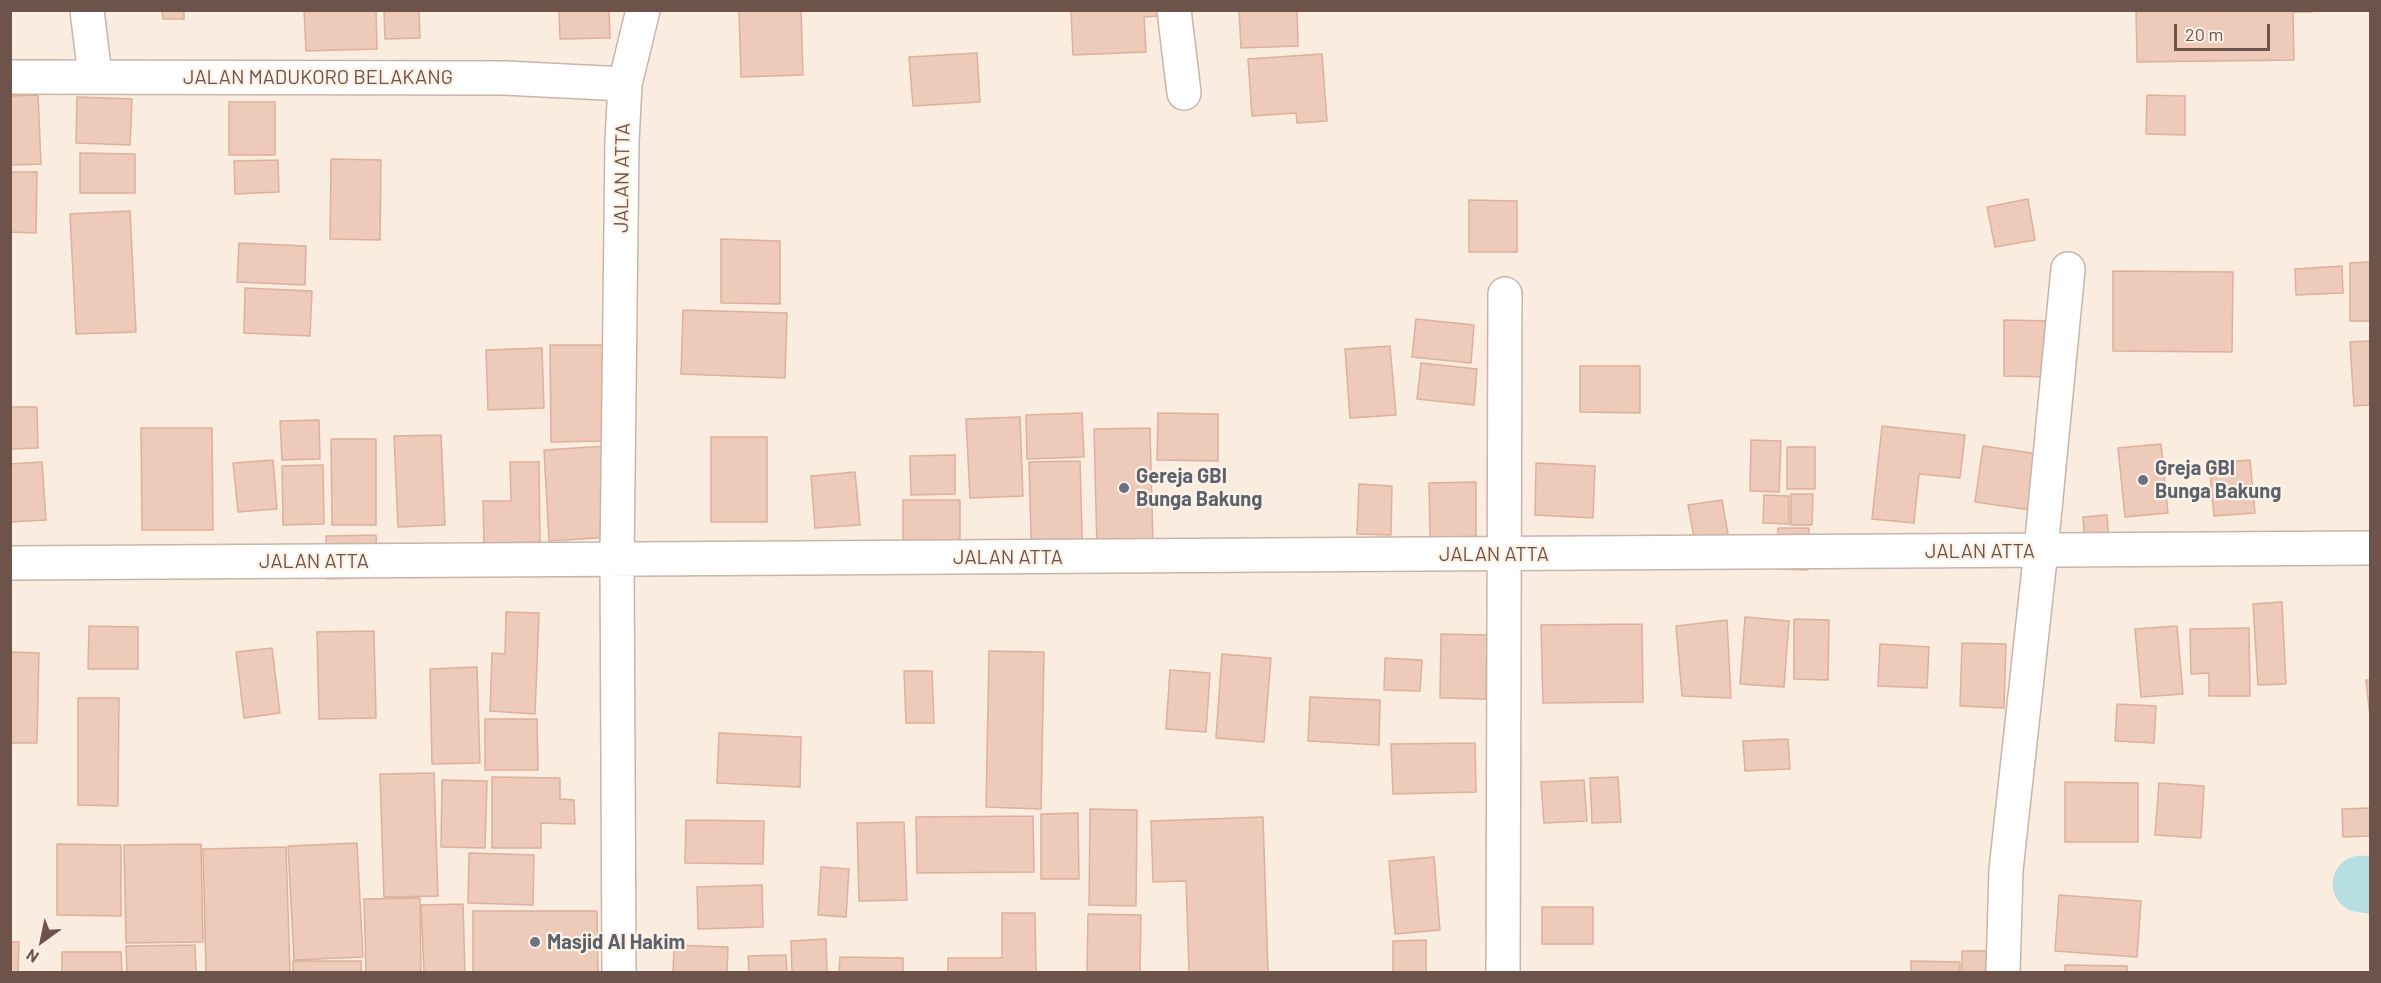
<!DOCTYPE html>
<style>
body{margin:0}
#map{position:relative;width:2381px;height:983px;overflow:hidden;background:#faede0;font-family:Barlow,sans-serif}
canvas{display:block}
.frame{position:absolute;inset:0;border:12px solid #6e534a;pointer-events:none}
.north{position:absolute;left:12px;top:911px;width:60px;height:60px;-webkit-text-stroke:4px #fdf2e5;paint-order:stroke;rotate:213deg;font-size:16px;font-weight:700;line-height:24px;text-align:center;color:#6e534a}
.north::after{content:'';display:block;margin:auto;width:21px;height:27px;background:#6e534a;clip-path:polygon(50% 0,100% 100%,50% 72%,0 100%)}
.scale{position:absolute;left:2174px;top:24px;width:96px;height:27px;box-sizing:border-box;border:3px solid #6e534a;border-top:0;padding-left:8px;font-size:18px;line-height:21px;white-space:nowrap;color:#6e534a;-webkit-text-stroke:4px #fdf2e5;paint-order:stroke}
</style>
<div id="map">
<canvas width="2381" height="983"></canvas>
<div class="frame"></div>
<div class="north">N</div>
<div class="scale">20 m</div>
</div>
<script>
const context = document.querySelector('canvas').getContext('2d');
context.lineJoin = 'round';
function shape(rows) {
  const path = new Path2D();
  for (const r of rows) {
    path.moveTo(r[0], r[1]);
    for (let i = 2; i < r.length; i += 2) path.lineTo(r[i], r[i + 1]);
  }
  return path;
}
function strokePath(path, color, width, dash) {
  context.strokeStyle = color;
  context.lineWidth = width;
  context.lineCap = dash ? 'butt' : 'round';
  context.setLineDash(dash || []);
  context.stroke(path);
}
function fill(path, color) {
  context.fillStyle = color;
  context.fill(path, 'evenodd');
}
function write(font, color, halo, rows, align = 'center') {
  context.font = font + ' Barlow,sans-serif';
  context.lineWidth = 4.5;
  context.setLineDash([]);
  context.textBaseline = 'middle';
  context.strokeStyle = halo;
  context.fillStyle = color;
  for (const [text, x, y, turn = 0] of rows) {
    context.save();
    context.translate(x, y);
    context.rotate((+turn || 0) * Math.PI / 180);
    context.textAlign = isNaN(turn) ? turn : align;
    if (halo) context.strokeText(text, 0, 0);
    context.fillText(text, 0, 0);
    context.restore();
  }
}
const river = shape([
 [2361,884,2370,885]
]);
const building = shape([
 [162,10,184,10,184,19,163,19,162,10],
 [304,10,376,10,377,49,306,51,304,10],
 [384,10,419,10,420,38,385,39,384,10],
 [559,10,609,10,610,38,560,39,559,10],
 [739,10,801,10,803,75,741,77,739,10],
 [1071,10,1158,10,1158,16,1144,17,1146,52,1073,55,1071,10],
 [1239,10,1297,10,1298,46,1241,48,1239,10],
 [2136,10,2312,10,2312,12,2293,12,2294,60,2137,62,2136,10],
 [977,53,980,102,913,106,909,57,977,53],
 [1322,54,1327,121,1297,123,1296,113,1252,116,1248,59,1322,54],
 [38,95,41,164,10,165,10,96,38,95],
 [2147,95,2185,96,2185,135,2146,134,2147,95],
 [77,97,132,99,130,145,76,143,77,97],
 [229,102,275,102,275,155,229,155,229,102],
 [80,153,135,154,135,193,80,193,80,153],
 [331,159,381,160,380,240,330,239,331,159],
 [278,160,279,192,235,194,234,161,278,160],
 [10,172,37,172,36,233,10,232,10,172],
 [2028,199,2035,240,1995,247,1987,207,2028,199],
 [1469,200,1517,201,1517,252,1469,252,1469,200],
 [130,211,136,332,76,334,70,214,130,211],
 [721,239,780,241,780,304,721,303,721,239],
 [239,243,306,246,305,285,237,282,239,243],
 [2370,262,2370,321,2350,321,2350,263,2370,262],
 [2342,266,2343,293,2296,295,2295,269,2342,266],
 [2113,271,2233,272,2232,352,2113,351,2113,271],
 [245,288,312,291,310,336,244,333,245,288],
 [683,310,787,313,785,378,681,374,683,310],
 [1416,319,1474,325,1471,363,1412,357,1416,319],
 [2004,320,2055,321,2055,377,2004,376,2004,320],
 [2370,341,2370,405,2354,406,2350,342,2370,341],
 [550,345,603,345,605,441,551,442,550,345],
 [1390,346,1396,415,1350,418,1345,349,1390,346],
 [542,348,544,408,488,410,486,350,542,348],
 [1421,363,1477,369,1474,405,1417,399,1421,363],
 [1580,366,1640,366,1640,413,1580,412,1580,366],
 [10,407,37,407,38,448,10,449,10,407],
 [1082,413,1084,457,1027,459,1026,415,1082,413],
 [1158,413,1218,414,1218,461,1157,460,1158,413],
 [1020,417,1023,496,970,498,966,419,1020,417],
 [319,420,320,459,282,460,280,421,319,420],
 [1882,426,1965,435,1960,478,1919,474,1914,523,1872,519,1882,426],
 [141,428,212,428,213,530,142,530,141,428],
 [1150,428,1153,548,1097,549,1094,429,1150,428],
 [441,435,445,525,398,527,394,436,441,435],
 [711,437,767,437,767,522,711,522,711,437],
 [331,439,376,439,376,525,332,525,331,439],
 [1751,440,1781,441,1779,492,1750,491,1751,440],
 [2161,444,2168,513,2125,517,2118,448,2161,444],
 [607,446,612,537,549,541,544,450,607,446],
 [1983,446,2039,454,2031,510,1975,502,1983,446],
 [1787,447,1815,447,1815,489,1787,489,1787,447],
 [955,455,955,494,911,495,910,456,955,455],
 [273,460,277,509,238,512,233,463,273,460],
 [2250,460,2255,513,2214,516,2209,463,2250,460],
 [1080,461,1083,570,1032,571,1029,462,1080,461],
 [42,462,46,520,10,522,10,464,42,462],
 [510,462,539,462,540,542,484,543,483,501,511,501,510,462],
 [1536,463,1595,466,1593,518,1535,515,1536,463],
 [323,465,324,524,283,525,282,466,323,465],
 [855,472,860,525,815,528,811,476,855,472],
 [1476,482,1476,537,1430,537,1429,483,1476,482],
 [1359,484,1392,486,1391,535,1357,534,1359,484],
 [1791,494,1813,494,1812,525,1791,525,1791,494],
 [1764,495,1789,496,1789,524,1763,523,1764,495],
 [903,500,960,500,960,543,903,544,903,500],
 [1722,500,1732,557,1699,563,1688,505,1722,500],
 [2107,515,2110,557,2086,558,2083,517,2107,515],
 [1778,528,1809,528,1808,570,1778,569,1778,528],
 [376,535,378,577,327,579,326,536,376,535],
 [2282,602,2286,684,2258,685,2253,604,2282,602],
 [506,612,539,613,535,714,490,711,492,653,505,654,506,612],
 [1745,617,1789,621,1784,687,1740,684,1745,617],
 [1794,619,1829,620,1828,680,1794,679,1794,619],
 [1727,620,1731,698,1682,696,1676,626,1727,620],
 [1642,624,1643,702,1543,703,1541,625,1642,624],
 [89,626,138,627,138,669,88,669,89,626],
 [2177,626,2183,694,2141,697,2135,629,2177,626],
 [2249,628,2250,696,2209,696,2209,673,2191,674,2190,629,2249,628],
 [374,631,376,718,319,719,317,632,374,631],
 [1441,634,1487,635,1486,699,1440,698,1441,634],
 [1962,643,2006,644,2004,708,1960,706,1962,643],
 [1880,644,1929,647,1927,688,1878,686,1880,644],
 [272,648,280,713,244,718,236,652,272,648],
 [989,651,1044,652,1041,809,986,807,989,651],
 [10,652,39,653,37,743,10,743,10,652],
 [1222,654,1271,658,1264,742,1216,738,1222,654],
 [1385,658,1422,660,1420,691,1384,690,1385,658],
 [477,667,480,763,432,764,430,669,477,667],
 [1170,670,1210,673,1206,732,1166,729,1170,670],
 [904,671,932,671,934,723,906,723,904,671],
 [2366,680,2370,680,2370,717,2366,680],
 [1310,697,1380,700,1379,745,1308,741,1310,697],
 [78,698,119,698,118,806,78,805,78,698],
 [2117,704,2156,706,2154,743,2115,741,2117,704],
 [485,719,537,719,538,770,485,770,485,719],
 [719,733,801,737,800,787,717,783,719,733],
 [1788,739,1790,769,1745,771,1743,741,1788,739],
 [1475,743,1476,792,1393,794,1391,744,1475,743],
 [434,773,438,896,384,897,380,774,434,773],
 [492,777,560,778,560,799,574,800,575,824,541,823,541,848,492,848,492,777],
 [1618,777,1621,822,1592,823,1590,778,1618,777],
 [442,780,487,781,485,848,441,847,442,780],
 [1584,780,1587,821,1544,823,1541,782,1584,780],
 [2065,782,2138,783,2138,842,2065,842,2065,782],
 [2159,783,2204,786,2201,838,2155,835,2159,783],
 [2370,808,2370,836,2343,837,2342,809,2370,808],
 [1090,809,1137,810,1136,906,1089,905,1090,809],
 [1078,813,1079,879,1041,879,1041,814,1078,813],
 [1033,816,1034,872,917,873,916,817,1033,816],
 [1263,817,1268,972,1189,972,1186,881,1153,882,1151,821,1263,817],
 [686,820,764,821,763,864,685,863,686,820],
 [904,822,907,900,859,901,857,823,904,822],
 [357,843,363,957,294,960,288,846,357,843],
 [57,844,121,845,121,916,57,915,57,844],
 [201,844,203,942,126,943,124,845,201,844],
 [286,847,290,972,206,972,203,849,286,847],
 [469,853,534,855,533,905,468,903,469,853],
 [1434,857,1440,930,1395,934,1389,861,1434,857],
 [821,867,849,869,846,917,818,915,821,867],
 [762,885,763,927,698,929,697,887,762,885],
 [2059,895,2141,901,2137,957,2055,951,2059,895],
 [420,898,421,972,366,972,364,899,420,898],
 [463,904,465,972,424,972,421,905,463,904],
 [1542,907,1593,907,1593,944,1542,944,1542,907],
 [473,911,597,911,598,972,473,972,473,911],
 [1002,913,1035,913,1036,972,948,972,948,958,1002,958,1002,913],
 [1088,914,1141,915,1140,972,1087,972,1088,914],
 [826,939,827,972,792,972,791,941,826,939],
 [1426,940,1426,972,1393,972,1393,941,1426,940],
 [10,942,19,942,18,972,10,972,10,942],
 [195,945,196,972,127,972,126,946,195,945],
 [674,945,728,947,727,972,673,972,674,945],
 [1962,951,1992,951,1992,972,1962,972,1962,951],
 [62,952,121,952,122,972,62,972,62,952],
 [786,955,787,972,749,972,748,956,786,955],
 [840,957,903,958,903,972,839,972,840,957],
 [293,961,361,961,361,972,293,972,293,961],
 [1911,961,1960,962,1960,972,1911,972,1911,961],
 [2065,965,2127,966,2127,972,2065,972,2065,965]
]);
const street = shape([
 [87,10,95,76],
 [1174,10,1184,93],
 [10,77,504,78,625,84],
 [10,563,2370,548],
 [619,972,617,559,622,141,625,84,643,10],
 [1503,972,1505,294],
 [2003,972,2006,870,2041,550,2068,269]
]);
const markers = [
 [2143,480,6,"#6b7280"],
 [1124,488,6,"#6b7280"],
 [535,942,6,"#6b7280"]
];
const streetNames = [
 ["JALAN MADUKORO BELAKANG",318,77],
 ["JALAN ATTA",622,178,-89],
 ["JALAN ATTA",1980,551],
 ["JALAN ATTA",1494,554],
 ["JALAN ATTA",1008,557],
 ["JALAN ATTA",314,561]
];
const worshipNames = [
 ["Greja GBI",2155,468],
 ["Bunga Bakung",2155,491],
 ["Gereja GBI",1136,476],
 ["Bunga Bakung",1136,499],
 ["Masjid Al Hakim",547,942]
];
strokePath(river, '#b7dfe1', 57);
fill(building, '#edcaba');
strokePath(building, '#deaf9b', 1.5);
strokePath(street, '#c9b4a9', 36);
strokePath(street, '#fff', 33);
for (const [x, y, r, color] of markers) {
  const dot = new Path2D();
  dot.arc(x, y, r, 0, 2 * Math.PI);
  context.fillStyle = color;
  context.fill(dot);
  strokePath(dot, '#fdf2e5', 2);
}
write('20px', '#6e534a', '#fdf2e5', streetNames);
write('bold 20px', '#5b616d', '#fdf2e5', worshipNames, 'left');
</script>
